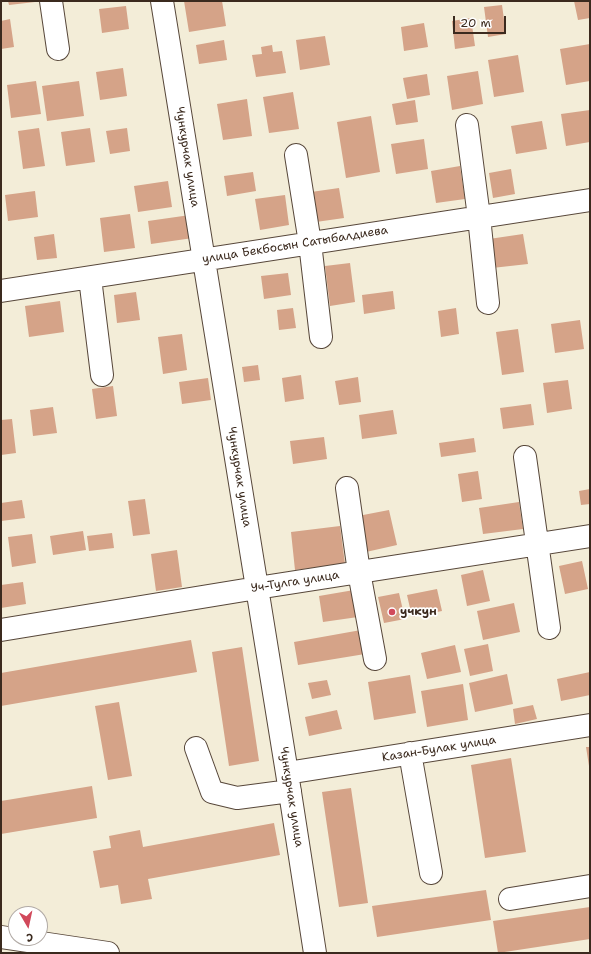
<!DOCTYPE html>
<meta charset="utf-8">
<style>
body{margin:0}
#map{position:relative;width:591px;height:954px;overflow:hidden;background:#f3edd8;font-family:"Shantell Sans",sans-serif}
canvas{display:block}
.frame{position:absolute;inset:0;border:2px solid #3b2a1e;pointer-events:none}
.north{position:absolute;left:8px;top:906px;width:40px;height:40px;box-sizing:border-box;background:#fff;border:1px solid #b1aaa5;border-radius:50%;rotate:171deg;font-size:11px;font-weight:700;line-height:16px;text-align:center;color:#3b2a1e}
.north::after{content:'';display:block;margin:auto;width:14px;height:18px;background:#d1495b;clip-path:polygon(50% 0,100% 100%,50% 72%,0 100%)}
.scale{position:absolute;left:453px;top:16px;width:53px;height:18px;box-sizing:border-box;border:2px solid #3b2a1e;border-top:0;padding-left:5px;font-size:12px;line-height:14px;white-space:nowrap;color:#3b2a1e;-webkit-text-stroke:3px #fff;paint-order:stroke}
</style>
<div id="map">
<canvas width="591" height="954"></canvas>
<div class="frame"></div>
<div class="north">С</div>
<div class="scale">20 m</div>
</div>
<script>
const context = document.querySelector('canvas').getContext('2d');
context.lineJoin = 'round';
function fill(path, color) {
  context.fillStyle = color;
  context.fill(path, 'evenodd');
}
function shape(rows) {
  const path = new Path2D();
  for (const r of rows) {
    path.moveTo(r[0], r[1]);
    for (let i = 2; i < r.length; i += 2) path.lineTo(r[i], r[i + 1]);
  }
  return path;
}
function strokePath(path, color, width, dash) {
  context.strokeStyle = color;
  context.lineWidth = width;
  context.lineCap = dash ? 'butt' : 'round';
  context.setLineDash(dash || []);
  context.stroke(path);
}
function write(font, color, halo, rows, align = 'center') {
  context.font = font + ' "Shantell Sans",sans-serif';
  context.lineWidth = 3.5;
  context.setLineDash([]);
  context.textBaseline = 'middle';
  context.strokeStyle = halo;
  context.fillStyle = color;
  for (const [text, x, y, turn = 0] of rows) {
    context.save();
    context.translate(x, y);
    context.rotate((+turn || 0) * Math.PI / 180);
    context.textAlign = isNaN(turn) ? turn : align;
    if (halo) context.strokeText(text, 0, 0);
    context.fillText(text, 0, 0);
    context.restore();
  }
}
const building = shape([
 [8,1,35,1,35,2,9,5],
 [184,1,222,1,226,26,189,32],
 [574,1,590,1,590,18,578,20],
 [502,5,506,34,488,37,484,7],
 [126,6,129,29,102,33,99,9],
 [471,18,475,46,455,49,452,21],
 [10,19,14,47,1,49,1,21],
 [424,23,428,47,404,51,401,27],
 [325,36,330,65,300,70,296,40],
 [224,40,227,60,199,64,196,45],
 [590,44,590,81,566,85,560,49],
 [272,45,273,52,282,51,286,73,256,77,252,55,262,54,261,47],
 [518,55,524,92,494,97,488,60],
 [123,68,127,96,100,100,96,72],
 [478,71,483,104,452,110,447,76],
 [427,74,430,95,407,99,403,78],
 [36,81,41,114,11,118,7,85],
 [79,81,84,116,47,121,42,86],
 [293,92,299,129,269,133,263,97],
 [247,99,252,136,223,140,217,104],
 [415,100,418,122,396,125,392,104],
 [590,110,590,142,566,146,561,114],
 [371,116,380,172,346,178,337,122],
 [542,121,547,149,516,154,511,126],
 [39,128,45,166,23,169,18,131],
 [90,128,95,162,66,166,61,132],
 [127,128,130,151,110,154,106,131],
 [424,139,428,169,396,174,391,144],
 [460,166,465,199,436,203,431,171],
 [511,169,515,194,493,198,489,173],
 [253,172,256,191,227,196,224,176],
 [168,181,172,207,138,212,134,186],
 [339,188,344,218,316,222,311,192],
 [35,191,38,217,8,221,5,195],
 [285,195,289,225,260,230,255,199],
 [130,214,135,248,104,252,100,218],
 [190,215,193,238,151,244,148,221],
 [54,234,57,258,37,260,34,237],
 [523,234,528,264,492,268,489,239],
 [350,263,355,302,330,306,325,266],
 [288,273,291,295,264,299,261,276],
 [393,291,395,309,364,314,362,295],
 [136,292,140,320,117,323,114,295],
 [60,301,64,332,29,337,25,306],
 [293,308,296,328,279,330,277,310],
 [456,308,459,334,441,337,438,311],
 [580,320,584,349,555,353,551,324],
 [518,329,524,372,502,375,496,332],
 [182,334,187,370,163,374,158,337],
 [258,365,260,380,244,382,242,367],
 [301,375,304,399,285,402,282,378],
 [358,377,361,402,339,405,335,381],
 [208,378,211,400,182,404,179,382],
 [568,380,572,409,547,413,543,383],
 [113,386,117,416,96,419,92,389],
 [531,404,534,425,503,429,500,408],
 [53,407,57,433,33,436,30,410],
 [393,410,397,434,362,439,359,415],
 [12,419,16,453,1,455,1,420],
 [324,437,327,459,293,464,290,441],
 [474,438,476,452,441,457,439,443],
 [478,471,482,499,462,502,458,474],
 [590,489,590,504,581,505,579,491],
 [145,499,150,534,133,536,128,501],
 [22,500,25,518,1,521,1,503],
 [519,502,523,529,483,534,479,508],
 [389,510,397,545,366,552,358,516],
 [340,526,345,564,295,570,291,532],
 [83,531,86,550,53,555,50,536],
 [112,533,114,548,89,551,87,536],
 [32,534,36,563,12,567,8,537],
 [177,550,182,587,156,591,151,554],
 [582,561,588,589,565,594,559,566],
 [483,570,490,601,467,606,461,575],
 [23,582,26,604,1,608,1,585],
 [437,589,442,611,412,617,407,595],
 [354,590,358,617,323,622,319,596],
 [399,593,405,619,384,623,378,597],
 [514,603,520,632,483,640,477,611],
 [361,630,365,654,298,665,294,642],
 [191,640,197,672,1,706,1,673],
 [488,644,493,671,470,676,464,649],
 [455,645,461,672,427,679,421,653],
 [242,647,259,761,229,766,212,652],
 [590,672,590,695,561,701,557,679],
 [507,674,513,704,475,712,469,683],
 [410,675,416,713,374,720,368,682],
 [327,680,331,695,312,699,308,683],
 [463,684,468,720,427,727,421,691],
 [119,702,132,776,108,780,95,706],
 [533,705,537,719,515,724,513,709],
 [337,710,342,729,309,736,305,717],
 [586,747,590,747,590,766,589,766],
 [511,758,526,852,485,858,471,765],
 [92,786,97,818,1,834,1,801],
 [351,788,368,903,339,907,322,792],
 [274,823,280,855,148,879,152,899,121,904,118,885,100,888,93,851,111,848,109,836,140,830,143,847],
 [486,890,491,920,377,937,372,906],
 [590,907,590,939,498,953,493,921]
]);
const minor = shape([
 [51,1,58,49],
 [162,1,287,773,315,953],
 [467,125,479,217,488,303],
 [296,155,310,243,321,337],
 [90,278,102,375],
 [1,291,590,200],
 [525,457,549,628],
 [347,488,359,572,375,659],
 [1,630,257,588,590,536],
 [196,748,212,792,237,798,290,791],
 [410,753,431,873],
 [287,773,590,725],
 [510,899,590,886],
 [1,937,108,953]
]);
const markers = [
 [392,612,4,"#d1495b"]
];
const streetNames = [
 ["Чункурчак улица",187,157,81],
 ["улица Бекбосын Сатыбалдиева",295,245,-9],
 ["Чункурчак улица",239,477,81],
 ["Уч-Тулга улица",295,582,-9],
 ["Казан-Булак улица",439,749,-9],
 ["Чункурчак улица",291,797,81]
];
const poiNames = [
 ["учкун",400,612]
];
fill(building, '#d5a388');
strokePath(minor, '#57473a', 24);
strokePath(minor, '#fff', 22);
for (const [x, y, r, color] of markers) {
  const dot = new Path2D();
  dot.arc(x, y, r, 0, 2 * Math.PI);
  context.fillStyle = color;
  context.fill(dot);
  strokePath(dot, '#fff', 1.5);
}
write('12px', '#3b2a1e', '#fff', streetNames);
write('bold 12px', '#3b2a1e', '#fff', poiNames, 'left');
</script>
